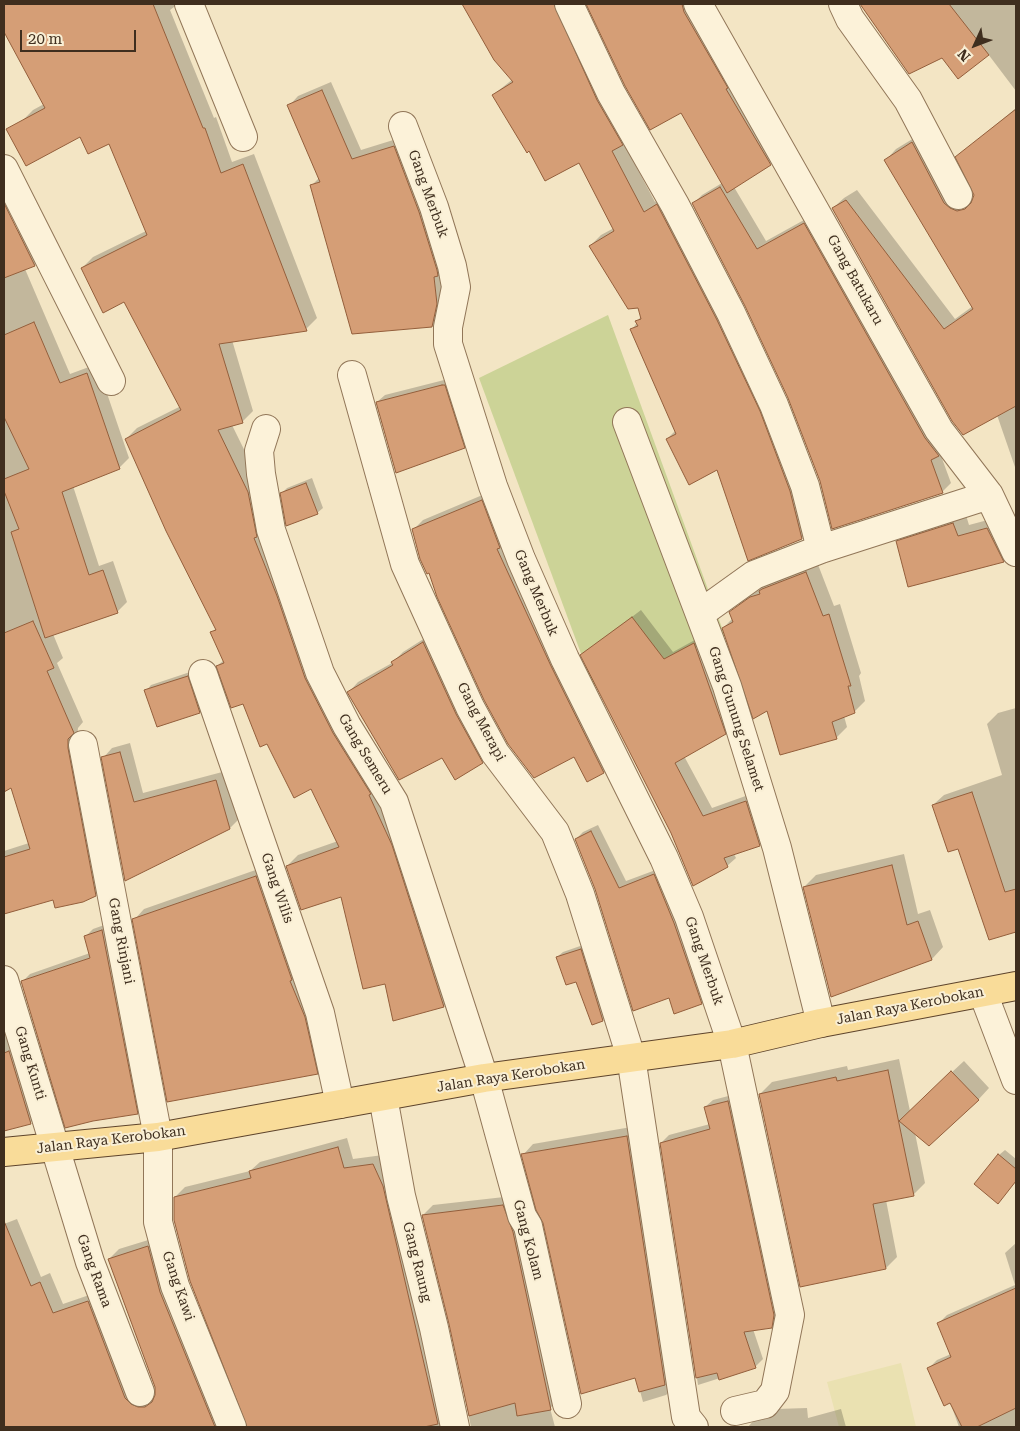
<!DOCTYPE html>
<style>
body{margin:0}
#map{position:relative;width:1020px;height:1431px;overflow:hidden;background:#f3e5c4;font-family:"Roboto Serif",serif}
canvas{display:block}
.frame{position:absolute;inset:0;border:5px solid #3f2e1e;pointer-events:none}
.north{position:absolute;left:950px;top:20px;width:50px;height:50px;-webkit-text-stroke:4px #f9efd5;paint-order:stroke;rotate:227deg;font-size:14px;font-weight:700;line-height:20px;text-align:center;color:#3f2e1e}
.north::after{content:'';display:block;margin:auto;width:18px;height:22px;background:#3f2e1e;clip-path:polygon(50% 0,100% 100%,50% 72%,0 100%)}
.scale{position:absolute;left:20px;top:30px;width:116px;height:22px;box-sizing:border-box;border:2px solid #3f2e1e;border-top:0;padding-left:6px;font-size:15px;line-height:18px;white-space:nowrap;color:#3f2e1e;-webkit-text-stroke:4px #f9efd5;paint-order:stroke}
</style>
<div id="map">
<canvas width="1020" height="1431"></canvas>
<div class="frame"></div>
<div class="north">N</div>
<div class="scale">20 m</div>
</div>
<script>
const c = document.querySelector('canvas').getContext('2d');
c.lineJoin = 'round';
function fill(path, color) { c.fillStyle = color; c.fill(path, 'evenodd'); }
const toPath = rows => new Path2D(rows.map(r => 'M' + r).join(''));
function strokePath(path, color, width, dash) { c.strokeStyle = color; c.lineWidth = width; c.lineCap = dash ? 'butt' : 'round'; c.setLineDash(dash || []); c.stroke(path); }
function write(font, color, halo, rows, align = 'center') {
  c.font = font + ' "Roboto Serif",serif'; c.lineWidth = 4; c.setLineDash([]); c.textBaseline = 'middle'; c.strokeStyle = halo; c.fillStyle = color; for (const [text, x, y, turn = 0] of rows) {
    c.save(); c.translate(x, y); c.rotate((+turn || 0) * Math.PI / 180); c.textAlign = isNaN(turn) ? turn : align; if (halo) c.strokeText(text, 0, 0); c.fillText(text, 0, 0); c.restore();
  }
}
fill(toPath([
 [901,1363,916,1427,839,1427,827,1382]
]), '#eae1b1');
fill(toPath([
 [608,315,725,636,593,686,479,378]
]), '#ccd397');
fill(toPath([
 [4,4,178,4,170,10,214,118,216,117,232,162,254,154,317,318,306,329,232,340,253,411,242,422,232,425,259,480,267,525,381,782,455,995,444,1006,394,1019,386,983,342,895,287,866,298,855,338,841,312,788,268,742,217,666,224,660,212,633,216,628,126,439,137,428,181,406,124,300,82,268,93,257,146,231,110,143,22,121,33,110,44,104,4,29],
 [463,4,567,4,623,142,655,202,668,194,813,527,802,538,717,468,667,439,676,430,632,330,641,316,639,307,590,246,601,235,614,228,579,161,530,149,493,95,513,79,495,60],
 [588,4,697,4,781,153,770,164,734,187,766,241,813,215,940,453,951,483,942,492,821,480,789,398,746,305,693,204,702,195,722,183,681,112,626,85],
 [861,4,1016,4,1016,91,988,54,942,56,865,10],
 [331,82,361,150,403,137,446,260,441,316,432,326,312,185,319,178,289,106,298,96],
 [1016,108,1016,470,997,415,833,208,844,198,857,190,955,319,973,306,886,160,896,149,924,132,968,200,974,199,975,195,957,157],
 [29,225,44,255,35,265,25,269,70,374,97,364,129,458,119,468,73,486,99,566,113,561,127,602,117,612,53,634,63,658,57,663,83,722,78,728,77,738,105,885,95,895,54,898,4,914,4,851,29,843,12,787,4,790,4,235],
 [452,378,472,439,464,447,377,402,385,395],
 [312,478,323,508,317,513,282,493,287,488],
 [492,491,614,762,604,772,587,781,574,756,413,530,423,520],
 [965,512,969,525,999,517,1015,549,1004,561,909,585,898,542,909,530],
 [817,562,834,606,840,604,861,673,859,676,865,701,854,712,844,716,847,727,836,738,768,709,723,628,733,618,731,612,742,601,771,580],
 [641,610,673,652,702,636,733,725,725,733,684,756,712,808,754,793,768,836,759,845,734,854,736,858,727,866,672,832,582,655],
 [433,633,492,753,482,762,443,756,349,692,358,682,392,663,403,652],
 [193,671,205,706,199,712,146,691,151,685],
 [1016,708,1016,930,990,939,959,848,933,805,944,795,1002,775,987,724,998,713],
 [130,743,143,793,226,771,240,818,230,828,126,879,103,758,112,748],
 [598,825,626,881,661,868,708,996,701,1003,670,997,596,889,576,839,583,832],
 [904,854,918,914,930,910,943,947,932,959,831,995,804,887,816,875],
 [267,866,327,1063,317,1073,134,920,144,909],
 [110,923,145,1104,137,1113,22,982,30,974,90,953,85,937,93,929],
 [586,944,608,1014,603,1020,593,1023,577,980,557,957,563,952],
 [4,991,41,1113,31,1122,4,1130],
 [899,1059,910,1111,964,1061,989,1088,978,1100,915,1133,925,1183,914,1194,886,1200,897,1257,886,1268,760,1094,772,1082,847,1066,848,1070],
 [736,1094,779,1319,771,1327,753,1329,763,1359,755,1367,698,1385,661,1143,669,1135,710,1124,705,1107,713,1100],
 [637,1126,677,1384,666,1395,643,1402,636,1376,544,1222,523,1155,533,1144],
 [347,1138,353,1159,383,1155,453,1427,249,1427,175,1197,185,1187,250,1171,260,1162],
 [1005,1150,1016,1159,1016,1181,1004,1196,999,1155],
 [513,1196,560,1399,550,1408,555,1427,471,1427,450,1324,423,1215,433,1205],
 [17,1219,41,1277,50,1273,63,1304,98,1292,148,1398,155,1397,156,1387,109,1259,119,1249,158,1237,230,1427,4,1427,4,1224],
 [1016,1243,1016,1427,959,1427,950,1402,929,1368,937,1360,951,1354,939,1323,947,1315,1015,1285,1005,1253],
 [807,1408,808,1418,841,1409,846,1427,748,1427,760,1413,776,1409]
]), '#0003');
const building = toPath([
 [4,4,153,4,203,128,205,128,221,173,243,164,307,331,219,344,243,423,218,430,248,492,257,537,254,538,277,596,305,678,333,733,371,794,369,795,392,845,444,1007,393,1021,385,984,363,989,341,897,301,910,286,866,339,847,311,789,294,798,267,744,260,747,243,704,231,708,216,666,224,663,210,632,216,630,166,531,125,439,181,410,124,302,103,313,81,268,147,235,109,144,88,154,80,137,26,166,6,129,45,108,4,32,4,4],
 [462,4,554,4,597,100,623,145,612,151,644,212,657,204,661,212,717,320,760,411,790,491,802,539,748,561,717,470,689,485,666,439,676,434,630,329,638,326,635,321,641,319,638,308,628,309,589,246,614,231,579,163,545,181,529,151,527,153,492,95,513,82,494,60,462,4],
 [586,4,682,4,684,12,728,88,726,89,771,165,727,193,681,113,650,130,625,86,586,4],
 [860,4,949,4,989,55,958,79,942,58,909,74,860,4],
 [322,90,352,159,394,146,419,212,437,270,438,276,434,277,437,304,432,327,352,334,310,185,320,182,287,105,322,90],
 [1016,109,1016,406,963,435,952,421,832,208,846,200,944,329,973,309,884,160,912,142,944,203,950,208,957,211,965,209,971,203,974,195,955,157,1016,109],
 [720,187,757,249,804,223,925,438,939,456,931,460,943,493,832,529,820,481,788,398,745,306,692,203,720,187],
 [4,203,35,266,4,278,4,203],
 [34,322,60,383,87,373,120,469,62,492,89,575,103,570,118,613,45,638,11,532,19,529,4,491,4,479,29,469,4,417,4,335,34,322],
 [442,385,445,385,465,448,396,473,376,402,442,385],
 [306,483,318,514,286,526,280,493,306,483],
 [482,500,500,548,497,549,551,666,604,773,587,782,574,757,534,778,508,744,484,700,437,597,429,573,427,574,420,559,412,529,482,500],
 [953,523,958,536,987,528,1004,562,908,587,896,541,953,523],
 [806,572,823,616,829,614,851,686,848,686,855,713,832,722,837,739,780,755,767,711,753,719,722,628,733,622,729,612,750,597,760,594,759,591,762,589,806,572],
 [632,617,664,659,694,643,726,734,675,763,703,816,746,801,760,846,724,858,728,867,693,886,671,833,580,655,632,617],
 [33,621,54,668,47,671,74,733,68,739,68,748,96,896,83,902,55,908,53,900,4,914,4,857,30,849,11,788,4,792,4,633,33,621],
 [423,642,456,714,483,763,455,780,442,758,399,780,347,692,393,665,391,662,423,642],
 [188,676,200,713,157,727,144,690,188,676],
 [120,752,134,802,216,780,230,829,125,881,101,757,120,752],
 [972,792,1005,892,1016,889,1016,932,989,940,958,849,948,852,932,805,972,792],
 [591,831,619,888,654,874,674,923,702,1004,674,1014,669,998,633,1011,595,889,575,839,591,831],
 [892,865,907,925,918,921,932,960,831,997,803,887,892,865],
 [256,876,292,980,290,981,305,1017,318,1074,167,1102,132,919,256,876],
 [102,930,138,1114,93,1121,65,1128,21,981,90,958,84,936,102,930],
 [581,949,603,1021,592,1025,576,982,566,985,556,957,581,949],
 [9,1051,31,1124,4,1131,4,1053,9,1051],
 [888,1070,914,1196,873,1204,886,1269,800,1287,759,1094,836,1077,837,1081,888,1070],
 [951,1071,979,1100,929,1146,899,1121,951,1071],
 [728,1101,774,1315,772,1328,744,1332,756,1368,719,1380,717,1373,696,1378,660,1143,710,1129,704,1107,728,1101],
 [627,1136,665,1385,639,1392,635,1378,581,1394,543,1223,536,1210,521,1154,627,1136],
 [338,1147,344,1168,373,1164,383,1186,438,1424,424,1427,247,1427,190,1281,174,1220,174,1197,251,1178,249,1171,338,1147],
 [998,1154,1016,1169,1016,1181,998,1204,974,1184,998,1154],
 [503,1205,513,1232,551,1410,517,1416,515,1403,469,1416,449,1324,422,1215,503,1205],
 [4,1221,31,1286,40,1282,53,1313,88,1301,125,1398,131,1404,138,1407,145,1407,152,1402,155,1395,155,1387,108,1259,148,1246,160,1292,215,1427,4,1427,4,1221],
 [1016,1288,1016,1408,977,1427,962,1427,950,1403,944,1406,927,1368,951,1357,937,1323,1016,1288]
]);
fill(building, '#d59e76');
strokePath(building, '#935e3b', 1);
const street = toPath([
 [189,4,243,137],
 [569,4,611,93,675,205,731,313,774,405,805,486,821,549],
 [698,4,939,430,989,495,1016,552],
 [843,4,850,19,908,100,958,195],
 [403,126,434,207,452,266,456,287,448,327,448,344,493,486,521,559,565,659,664,858,689,917,732,1044,790,1315,775,1391,765,1404,735,1411],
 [4,169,111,381],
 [352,375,405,564,470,707,495,753,555,832,580,894,631,1057,686,1417,694,1427],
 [627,422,727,686,777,848,821,1023],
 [266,429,259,451,261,474,271,530,320,673,347,726,394,802,484,1078,522,1216,528,1226,567,1404],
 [701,613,754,575,821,549,989,495],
 [203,674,320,1013,340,1104],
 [83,745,158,1137,158,1222,175,1286,232,1427],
 [4,980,90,1262,140,1392],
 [983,993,1016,1080],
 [383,1097,401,1196,434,1328,455,1427]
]);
const primary = toPath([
 [4,1152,158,1137,484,1078,732,1044,821,1023,1016,986]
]);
strokePath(street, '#917658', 30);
strokePath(primary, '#5e442c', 30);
strokePath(street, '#fcf2d9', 28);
strokePath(primary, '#f9dc99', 28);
write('14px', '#3f2e1e', '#f9efd5', [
 ["Gang Merbuk",428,194,70],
 ["Gang Batukaru",855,280,61],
 ["Gang Merbuk",536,593,67],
 ["Gang Gunung Selamet",736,719,72],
 ["Gang Merapi",481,722,62],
 ["Gang Semeru",365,754,59],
 ["Gang Wilis",277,888,71],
 ["Gang Rinjani",121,941,79],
 ["Gang Merbuk",704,961,71],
 ["Jalan Raya Kerobokan",910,1006,-11],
 ["Gang Kunti",30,1063,73],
 ["Jalan Raya Kerobokan",511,1076,-9],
 ["Jalan Raya Kerobokan",111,1140,-7],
 ["Gang Kolam",528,1240,75],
 ["Gang Raung",417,1262,76],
 ["Gang Rama",94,1271,70],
 ["Gang Kawi",178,1286,71]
]);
</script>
